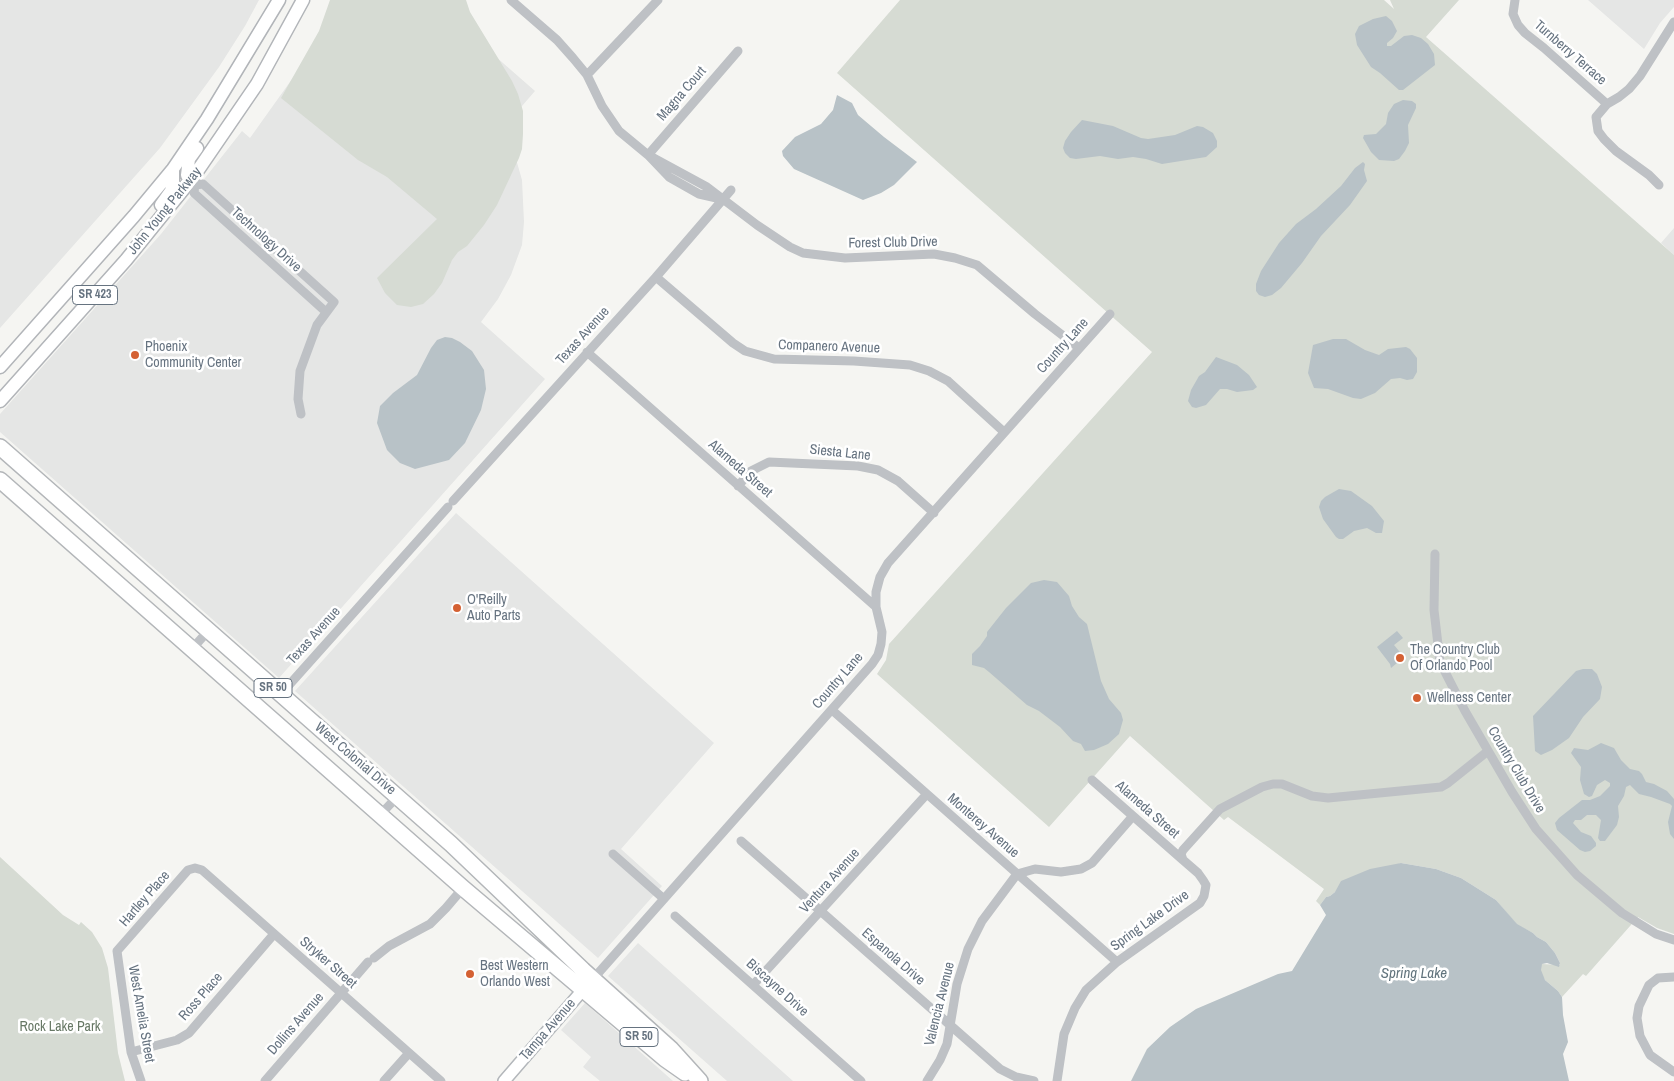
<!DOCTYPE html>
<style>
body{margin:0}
canvas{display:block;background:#f5f5f2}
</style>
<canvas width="1674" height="1081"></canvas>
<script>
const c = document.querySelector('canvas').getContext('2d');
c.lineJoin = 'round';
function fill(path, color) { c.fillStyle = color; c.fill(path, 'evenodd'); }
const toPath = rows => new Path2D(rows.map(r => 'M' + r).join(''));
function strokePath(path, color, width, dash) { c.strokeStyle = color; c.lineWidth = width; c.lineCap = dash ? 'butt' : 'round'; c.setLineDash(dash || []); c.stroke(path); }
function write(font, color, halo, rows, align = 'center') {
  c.font = font + ' "Archivo Narrow",sans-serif'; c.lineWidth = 5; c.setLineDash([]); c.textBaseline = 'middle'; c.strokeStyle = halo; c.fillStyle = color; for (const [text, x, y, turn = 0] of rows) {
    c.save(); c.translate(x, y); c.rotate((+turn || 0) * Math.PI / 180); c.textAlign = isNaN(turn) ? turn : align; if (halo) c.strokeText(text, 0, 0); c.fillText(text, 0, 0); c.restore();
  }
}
fill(toPath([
 [0,0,259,0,245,26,219,67,160,148,0,328],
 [431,0,535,91,503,128,514,152,522,180,524,222,522,245,511,275,498,299,481,322,545,379,279,678,0,432,0,414,161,234,242,131,250,138,297,72],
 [1588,0,1674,0,1674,7,1660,23,1644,49],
 [1674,228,1674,255,1661,243],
 [456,513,714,743,621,849,662,886,598,958,295,691],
 [638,943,793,1081,727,1081,608,976],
 [585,1003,673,1081,600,1081,583,1067,591,1057,561,1030]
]), '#e5e6e5');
fill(toPath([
 [330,0,466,0,470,12,512,81,518,94,523,111,523,134,522,149,519,158,497,205,484,225,467,246,458,252,452,260,442,283,434,294,423,304,411,307,397,305,385,293,377,278,437,219,387,177,358,160,281,98,319,31],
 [900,0,1384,0,1394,9,1390,0,1459,0,1426,37,1674,255,1674,934,1657,928,1638,917,1586,976,1583,974,1562,997,1558,991,1545,980,1541,974,1540,967,1542,964,1560,965,1560,963,1555,953,1546,942,1537,937,1533,933,1517,925,1496,900,1461,878,1436,869,1401,863,1335,892,1330,896,1326,897,1320,905,1316,901,1324,889,1228,817,1224,820,1130,736,1049,827,877,674,886,660,889,644,1152,352,837,73],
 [0,857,63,915,79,925,81,922,92,932,102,948,108,968,118,1053,125,1081,0,1081]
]), '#d6dbd3');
fill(toPath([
 [1386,16,1392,21,1397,31,1393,38,1387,43,1387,46,1391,46,1404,36,1412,35,1421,38,1428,44,1434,54,1435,65,1403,90,1399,90,1380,73,1371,67,1357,45,1355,34,1359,26,1373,19],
 [837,95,852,103,858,115,884,137,917,162,894,185,881,193,863,200,794,169,783,156,782,151,795,137,821,124,833,110],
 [1403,100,1412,101,1416,104,1416,108,1408,125,1409,143,1405,151,1399,159,1394,161,1379,160,1371,152,1363,138,1364,135,1376,134,1386,124,1388,113,1394,104],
 [1082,120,1113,126,1141,138,1148,139,1175,135,1197,126,1203,127,1213,133,1217,141,1217,147,1206,157,1162,164,1146,159,1133,157,1118,159,1100,156,1076,159,1070,158,1065,153,1063,148,1065,141,1071,132],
 [1363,162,1365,164,1364,170,1367,181,1350,205,1321,236,1302,263,1281,288,1272,295,1265,297,1259,295,1256,291,1256,284,1261,271,1279,243,1296,224,1316,209,1341,186,1355,168],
 [445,337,452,338,460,342,472,351,484,370,486,389,481,410,465,443,449,460,415,469,400,463,387,450,377,423,380,406,393,393,417,375,431,348,437,340],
 [1333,339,1346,339,1365,350,1379,355,1388,349,1406,347,1410,349,1417,358,1417,372,1413,379,1407,380,1400,378,1391,379,1375,393,1361,399,1353,398,1328,389,1314,388,1308,373,1313,345],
 [1216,357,1237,365,1249,375,1257,387,1253,390,1237,392,1227,389,1220,389,1206,405,1196,408,1192,407,1188,401,1191,390,1199,376,1205,372],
 [1339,489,1351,491,1372,506,1384,521,1382,533,1376,533,1367,528,1354,531,1343,539,1339,539,1336,537,1323,519,1319,507,1321,501,1325,497],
 [1044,580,1057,582,1069,596,1072,606,1079,617,1087,624,1101,681,1109,699,1121,713,1123,720,1119,734,1108,744,1094,750,1085,751,1081,744,1073,741,1060,727,1039,711,1027,705,989,672,984,668,972,665,972,654,980,646,987,636,987,632,1006,608,1031,583],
 [1397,631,1403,638,1394,645,1404,657,1391,668,1390,664,1377,647],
 [1583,669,1592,669,1597,674,1602,687,1600,699,1583,717,1569,738,1552,750,1541,755,1535,751,1533,716,1576,671],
 [1601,743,1614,748,1621,760,1630,769,1639,771,1642,774,1646,782,1654,784,1667,791,1674,799,1674,839,1670,834,1668,822,1672,806,1670,804,1651,797,1639,794,1630,785,1626,787,1624,796,1618,806,1619,817,1617,825,1605,841,1600,841,1598,838,1601,820,1596,815,1587,815,1581,820,1575,820,1573,823,1581,832,1591,836,1596,843,1596,846,1590,851,1585,852,1580,850,1557,830,1555,823,1559,818,1582,800,1590,800,1600,796,1610,786,1610,783,1605,780,1597,785,1592,796,1589,797,1584,794,1580,780,1581,767,1571,753,1574,748,1588,750],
 [1401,863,1436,869,1461,878,1496,900,1517,924,1533,933,1537,937,1546,942,1555,953,1560,963,1559,967,1547,963,1542,964,1541,970,1545,980,1558,991,1562,997,1563,1015,1568,1042,1563,1054,1569,1081,1131,1081,1147,1049,1170,1027,1196,1009,1278,974,1292,971,1326,915,1320,905,1326,897,1330,896,1335,892,1341,881,1370,869]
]), '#b8c2c7');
const secondary = toPath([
 [504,1081,588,984]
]);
const primary = toPath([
 [190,181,187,175,189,159,197,148],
 [161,205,171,191,173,183,173,169],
 [0,367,134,216,173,169,207,119,279,0],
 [0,401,126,260,194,176,257,84,303,0]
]);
const highway = toPath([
 [0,447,451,844,583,970,671,1049,700,1081],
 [0,480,463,888,665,1059,685,1073]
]);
strokePath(secondary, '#b3b7bb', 14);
strokePath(primary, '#b2b5b9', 15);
strokePath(highway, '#b3b6b9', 18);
strokePath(toPath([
 [511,0,557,40,573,58,587,75,602,106,619,131,648,155,669,177,699,194,721,199],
 [1515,0,1513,14,1518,25,1525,33,1544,48,1607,104],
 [587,75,658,0],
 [648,155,707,187,757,225,790,247,803,253,845,258,934,254,955,258,977,265,1035,314,1079,348],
 [648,155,738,51],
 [195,185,203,184,334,302,317,325,300,371,298,399,301,414],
 [195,185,194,193,326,312],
 [1659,185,1649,175,1616,151,1604,139,1598,131,1596,117,1607,104,1619,97,1629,89,1640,76,1674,22],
 [656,277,733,343,745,351,774,359,854,361,910,365,929,371,948,381,1004,432],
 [587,352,876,607],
 [738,486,751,471,769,462,858,466,878,470,898,481,934,513],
 [453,501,656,277,731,190],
 [1435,554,1434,610,1440,662,1465,711,1512,792,1536,829,1577,875,1622,913,1656,934,1674,940],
 [192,649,208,631],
 [281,694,448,507],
 [832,710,1117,962],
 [1092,780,1183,860],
 [380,815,397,797],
 [741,841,1000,1069,1016,1077,1034,1081],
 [613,854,664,899],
 [675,916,861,1081],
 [374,958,389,946,430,924,446,908,463,888],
 [1674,977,1658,978,1649,985,1639,1006,1637,1018,1640,1036,1650,1055,1674,1072],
 [593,979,872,664,878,655,881,644,882,632,876,607,876,592,880,577,888,563,1110,314],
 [753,985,926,795],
 [131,1052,177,1040,189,1033,274,934],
 [141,1081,131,1052,117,951,188,870,195,868,202,870,441,1081],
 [265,1081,368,962],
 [384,1081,409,1053],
 [927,1081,940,1060,947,1044,957,984,968,949,982,921,1017,874,1035,869,1061,872,1081,869,1092,863,1133,816],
 [1057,1081,1064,1034,1075,1008,1086,990,1117,962,1200,903,1204,896,1206,885,1203,880,1198,873,1183,860,1181,854,1183,850,1220,809,1262,787,1273,784,1282,784,1312,796,1328,798,1441,787,1448,783,1488,751]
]), '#bec1c5', 9);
strokePath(secondary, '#fff', 11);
strokePath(primary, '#fff', 12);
strokePath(highway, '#fff', 15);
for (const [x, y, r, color] of [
 [135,355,5,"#d46133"],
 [457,608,5,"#d46133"],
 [1400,658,5,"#d46133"],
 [1417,698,5,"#d46133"],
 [470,974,5,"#d46133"]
]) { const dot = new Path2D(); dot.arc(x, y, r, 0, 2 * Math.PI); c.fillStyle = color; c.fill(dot); strokePath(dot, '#fff', 2); }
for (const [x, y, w] of [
 [95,295,45],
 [273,688,38],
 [639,1037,38]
]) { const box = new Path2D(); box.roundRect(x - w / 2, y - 9.5, w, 19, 4); c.fillStyle = '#fff'; c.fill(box); strokePath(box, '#667380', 1); }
write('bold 12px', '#667380', null, [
 ["SR 423",95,295],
 ["SR 50",273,688],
 ["SR 50",639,1037]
]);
write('14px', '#667380', '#fff', [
 ["Turnberry Terrace",1570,53,41],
 ["Magna Court",682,94,-49],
 ["John Young Parkway",165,211,-51],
 ["Technology Drive",266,240,42],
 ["Forest Club Drive",893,243,-1],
 ["Texas Avenue",583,336,-48],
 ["Country Lane",1063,346,-48],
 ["Companero Avenue",829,347,2],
 ["Siesta Lane",840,453,6],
 ["Alameda Street",740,469,41],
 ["Texas Avenue",314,636,-48],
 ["Country Lane",838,681,-49],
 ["West Colonial Drive",355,759,41],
 ["Country Club Drive",1516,770,59],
 ["Alameda Street",1147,810,41],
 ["Monterey Avenue",983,826,41],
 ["Ventura Avenue",830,881,-48],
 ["Hartley Place",145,899,-49],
 ["Spring Lake Drive",1150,921,-36],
 ["Espanola Drive",893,957,41],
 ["Stryker Street",328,963,41],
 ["Biscayne Drive",777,988,42],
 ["Ross Place",201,997,-49],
 ["Valencia Avenue",940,1004,-76],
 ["West Amelia Street",141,1014,80],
 ["Dollins Avenue",296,1024,-49],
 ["Tampa Avenue",548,1030,-49]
]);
write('14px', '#667380', '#fff', [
 ["Phoenix",145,347],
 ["Community Center",145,363],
 ["O'Reilly",467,600],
 ["Auto Parts",467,616],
 ["The Country Club",1410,650],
 ["Of Orlando Pool",1410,666],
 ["Wellness Center",1427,698],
 ["Best Western",480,966],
 ["Orlando West",480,982]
], 'left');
write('14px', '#677865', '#fff', [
 ["Rock Lake Park",60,1027]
]);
write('italic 15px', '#62747d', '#fff', [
 ["Spring Lake",1414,974]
]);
</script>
